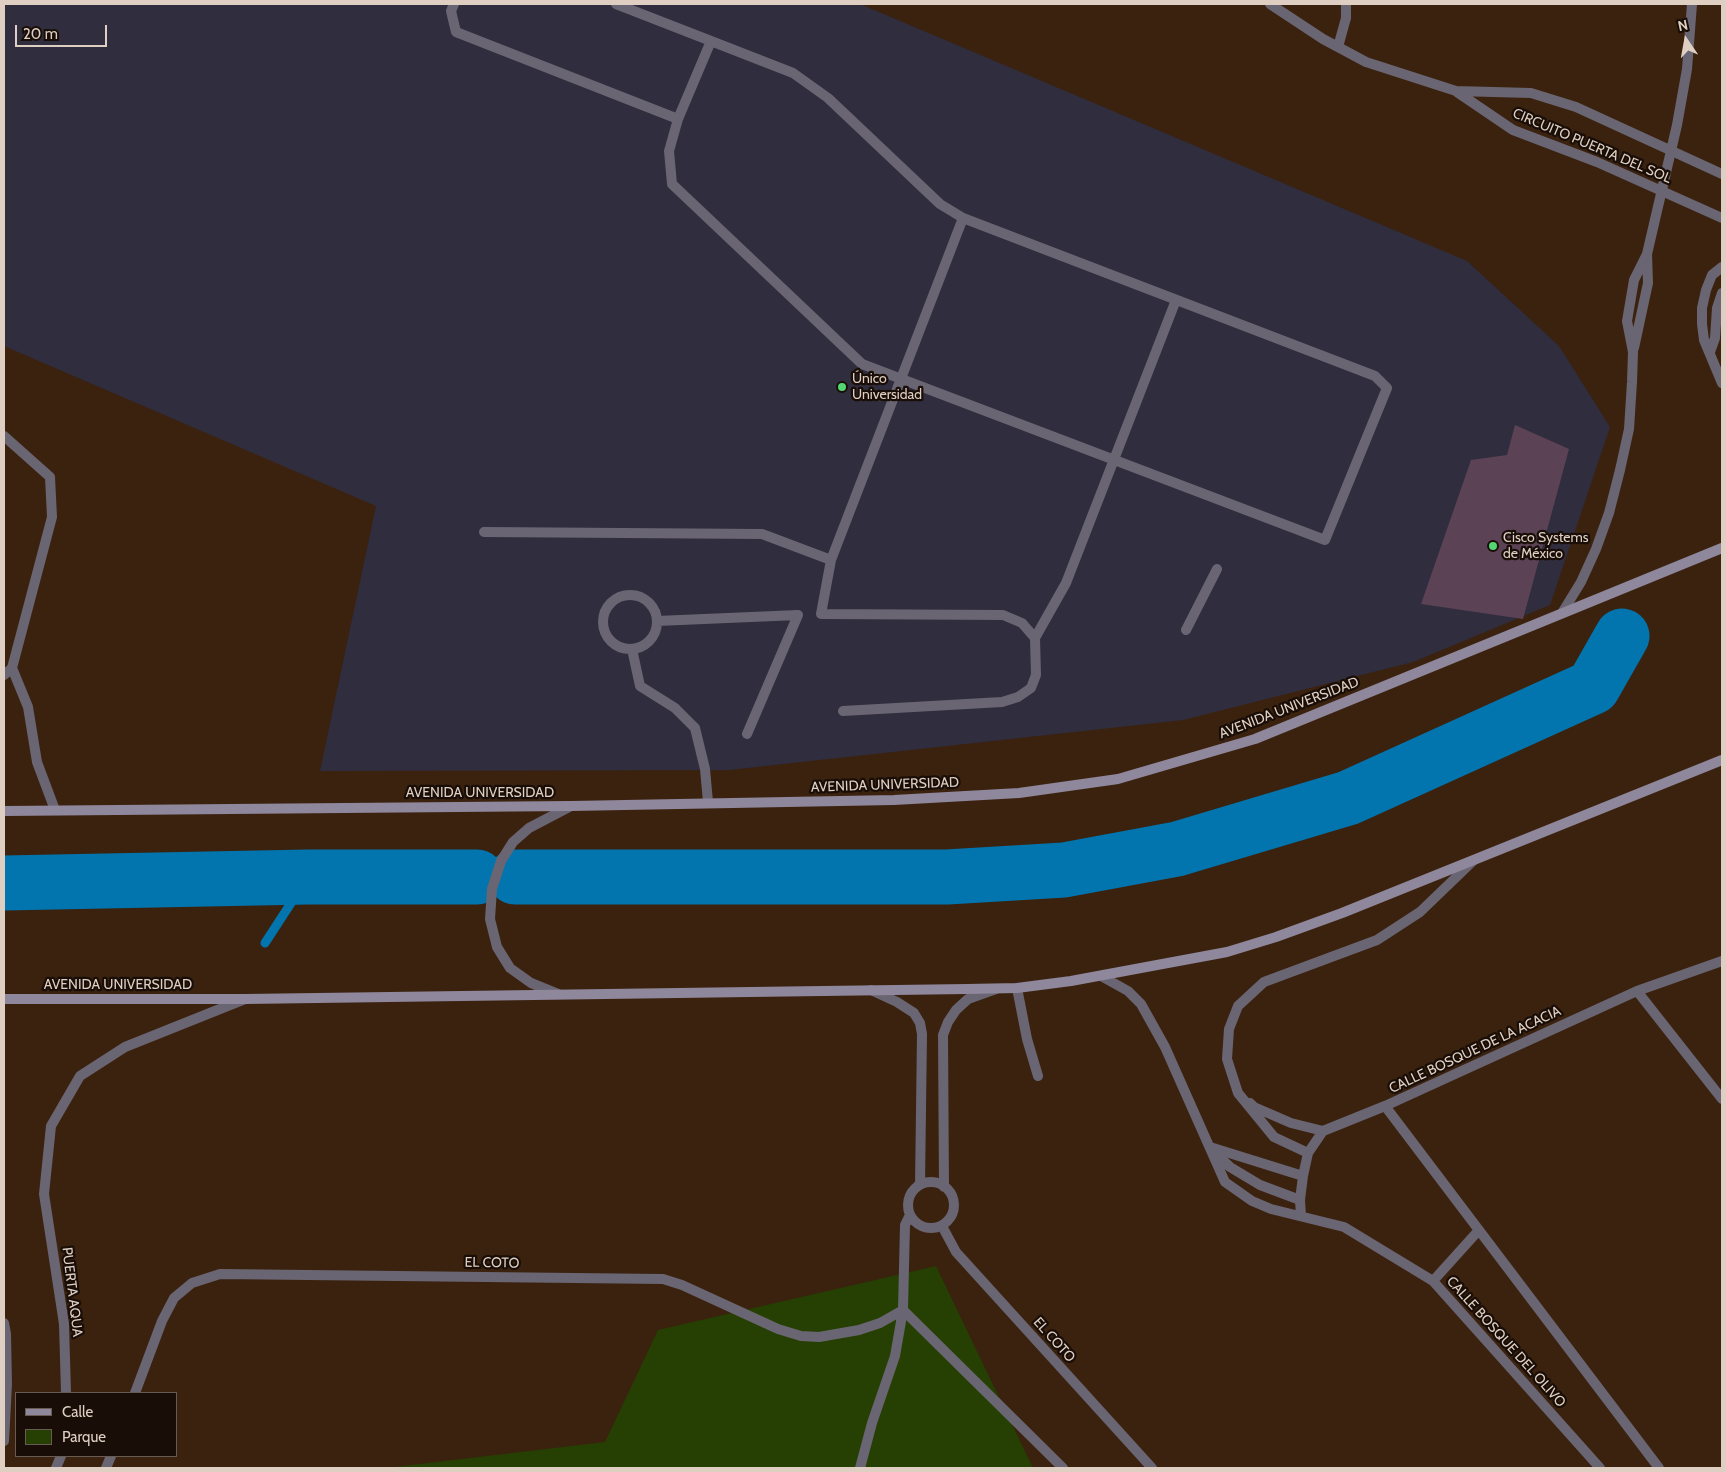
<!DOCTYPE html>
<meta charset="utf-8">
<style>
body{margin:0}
#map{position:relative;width:1726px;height:1472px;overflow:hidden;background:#3a220f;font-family:Cabin,sans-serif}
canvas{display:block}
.frame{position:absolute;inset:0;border:5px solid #dfcfc3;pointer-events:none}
.legend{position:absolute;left:15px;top:1392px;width:162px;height:65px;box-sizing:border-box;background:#190e07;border:1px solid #685b52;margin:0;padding:6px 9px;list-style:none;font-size:15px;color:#dfcfc3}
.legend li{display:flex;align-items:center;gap:10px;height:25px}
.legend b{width:25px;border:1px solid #685b52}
.north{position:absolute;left:1661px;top:15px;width:50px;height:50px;-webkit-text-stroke:4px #190e07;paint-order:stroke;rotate:348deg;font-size:14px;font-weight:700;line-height:20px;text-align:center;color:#dfcfc3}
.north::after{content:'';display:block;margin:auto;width:18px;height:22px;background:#dfcfc3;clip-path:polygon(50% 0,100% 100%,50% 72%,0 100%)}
.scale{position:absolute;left:15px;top:25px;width:92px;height:22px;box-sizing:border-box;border:2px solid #dfcfc3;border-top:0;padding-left:6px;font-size:15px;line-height:18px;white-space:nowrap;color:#dfcfc3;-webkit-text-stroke:4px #190e07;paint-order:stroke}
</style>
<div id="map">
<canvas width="1726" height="1472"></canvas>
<div class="frame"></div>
<ul class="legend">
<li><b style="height:6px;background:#8f879c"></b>Calle</li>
<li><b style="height:14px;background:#263f02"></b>Parque</li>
</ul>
<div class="north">N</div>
<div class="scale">20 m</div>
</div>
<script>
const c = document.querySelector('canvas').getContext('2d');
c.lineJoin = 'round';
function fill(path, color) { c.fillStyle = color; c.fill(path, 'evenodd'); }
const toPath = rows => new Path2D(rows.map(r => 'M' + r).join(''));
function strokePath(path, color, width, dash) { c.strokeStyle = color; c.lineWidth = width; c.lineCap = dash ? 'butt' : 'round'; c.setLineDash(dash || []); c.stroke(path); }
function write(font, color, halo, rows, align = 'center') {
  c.font = font + ' Cabin,sans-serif'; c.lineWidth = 4.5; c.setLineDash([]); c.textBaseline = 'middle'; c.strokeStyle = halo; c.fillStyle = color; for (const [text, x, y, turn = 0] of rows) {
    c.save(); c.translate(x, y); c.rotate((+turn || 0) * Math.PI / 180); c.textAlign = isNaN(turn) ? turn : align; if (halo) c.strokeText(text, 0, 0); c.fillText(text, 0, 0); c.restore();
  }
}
fill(toPath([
 [4,4,860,4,1467,261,1559,346,1610,427,1550,605,1413,662,1183,720,729,770,320,771,376,506,4,346]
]), '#302d3e');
fill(toPath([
 [936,1266,1033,1468,386,1468,605,1442,658,1330]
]), '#263f02');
strokePath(toPath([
 [265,943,308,877]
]), '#0375ae', 9);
strokePath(toPath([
 [515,877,947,877,1064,870,1177,849,1348,798,1593,687,1622,636],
 [4,883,308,877,477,877]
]), '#0375ae', 55);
fill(toPath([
 [1515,425,1569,449,1523,619,1421,604,1471,460,1507,455]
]), '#5c4255');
strokePath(toPath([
 [454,4,451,11,456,32,678,119],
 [616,4,711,41],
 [711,41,793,73,828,98,940,204,963,218,1375,376,1387,388,1325,540,862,364,672,184,669,151,678,119,711,41],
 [4,436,50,477,52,517,12,668],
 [484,532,762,534,831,560],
 '603 622a27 27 0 1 1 54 0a27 27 0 1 1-54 0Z',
 [657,621,798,615,747,734],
 [1186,630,1217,569],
 [1035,638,1066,583,1176,300],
 [632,649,640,686,675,708,695,728,705,769,708,802],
 [4,675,12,668,28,707,37,762,55,810],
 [843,711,1002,702,1018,697,1031,688,1036,675,1035,638,1022,623,1003,615,821,614,831,560,963,218],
 [1017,988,1027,1039,1038,1076]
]), '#6a6572', 10);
strokePath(toPath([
 [1270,4,1323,39,1366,62,1456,91,1531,93,1576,107,1722,174],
 [1338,47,1346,18,1346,4],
 [1457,92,1513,130,1597,162,1722,218],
 [1722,267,1712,275,1706,290,1702,308,1702,324,1704,340,1722,383],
 [1634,348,1648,283,1647,254],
 [1710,352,1715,338,1717,308,1722,293],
 [1562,613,1581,582,1596,549,1609,513,1620,470,1629,429,1632,382,1633,352,1627,321,1634,280,1647,254,1677,125,1687,69,1692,4],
 [1101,976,1128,991,1141,1004,1165,1047,1225,1182,1252,1201,1271,1209,1344,1227,1433,1281,1600,1468],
 [871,990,897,1002,914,1013,920,1023,922,1034,920,1185],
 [1637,991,1722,1099],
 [1250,1103,1254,1107,1291,1123,1323,1131],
 [1385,1106,1659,1468],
 [1210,1147,1303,1176],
 [1213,1151,1230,1167,1260,1185,1300,1200],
 [1308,1153,1274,1137,1238,1093,1227,1059,1229,1029,1238,1006,1264,982,1377,940,1420,912,1473,861],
 '908 1205a23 23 0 1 1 46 0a23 23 0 1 1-46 0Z',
 [944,1187,943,1035,948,1022,956,1010,968,999,996,989],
 [1301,1216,1300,1200,1303,1176,1308,1153,1323,1131,1385,1106,1637,991,1722,961],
 [942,1226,956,1252,1152,1468],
 [1433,1281,1479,1230],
 [4,1323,6,1334,7,1384,4,1441],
 [66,1393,64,1324,44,1194,51,1126,80,1076,125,1047,245,999],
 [135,1393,162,1321,174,1298,192,1283,220,1274,663,1279,682,1285,778,1329,801,1336,819,1337,859,1330,880,1323,903,1310,1063,1468],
 [56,1468,61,1456],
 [106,1468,111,1456],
 [860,1468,872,1423,895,1356,903,1310,905,1225,910,1215]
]), '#6a6572', 10);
strokePath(toPath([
 [558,994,531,983,510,968,497,947,490,919,492,889,501,861,513,842,529,828,571,806]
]), '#6a6572', 10);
strokePath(toPath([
 [4,811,571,806,894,800,1019,793,1118,779,1255,739,1722,548],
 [4,999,245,999,967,989,1017,988,1071,981,1227,952,1276,937,1342,913,1722,760]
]), '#8f879c', 10);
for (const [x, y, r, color] of [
 [842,387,5,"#54d672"],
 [1493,546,5,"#54d672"]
]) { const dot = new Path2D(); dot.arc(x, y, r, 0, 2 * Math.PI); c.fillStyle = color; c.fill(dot); strokePath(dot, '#190e07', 2); }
write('14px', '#dfcfc3', '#190e07', [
 ["CIRCUITO PUERTA DEL SOL",1592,146,23],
 ["AVENIDA UNIVERSIDAD",1289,708,-21],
 ["AVENIDA UNIVERSIDAD",885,785,-2],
 ["AVENIDA UNIVERSIDAD",480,793],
 ["AVENIDA UNIVERSIDAD",118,985],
 ["CALLE BOSQUE DE LA ACACIA",1475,1050,-25],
 ["EL COTO",492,1263,1],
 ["PUERTA AQUA",72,1292,83],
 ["EL COTO",1054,1340,48],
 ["CALLE BOSQUE DEL OLIVO",1506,1342,48]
]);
write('14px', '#dfcfc3', '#190e07', [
 ["Único",852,379],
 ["Universidad",852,395],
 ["Cisco Systems",1503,538],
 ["de México",1503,554]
], 'left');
</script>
